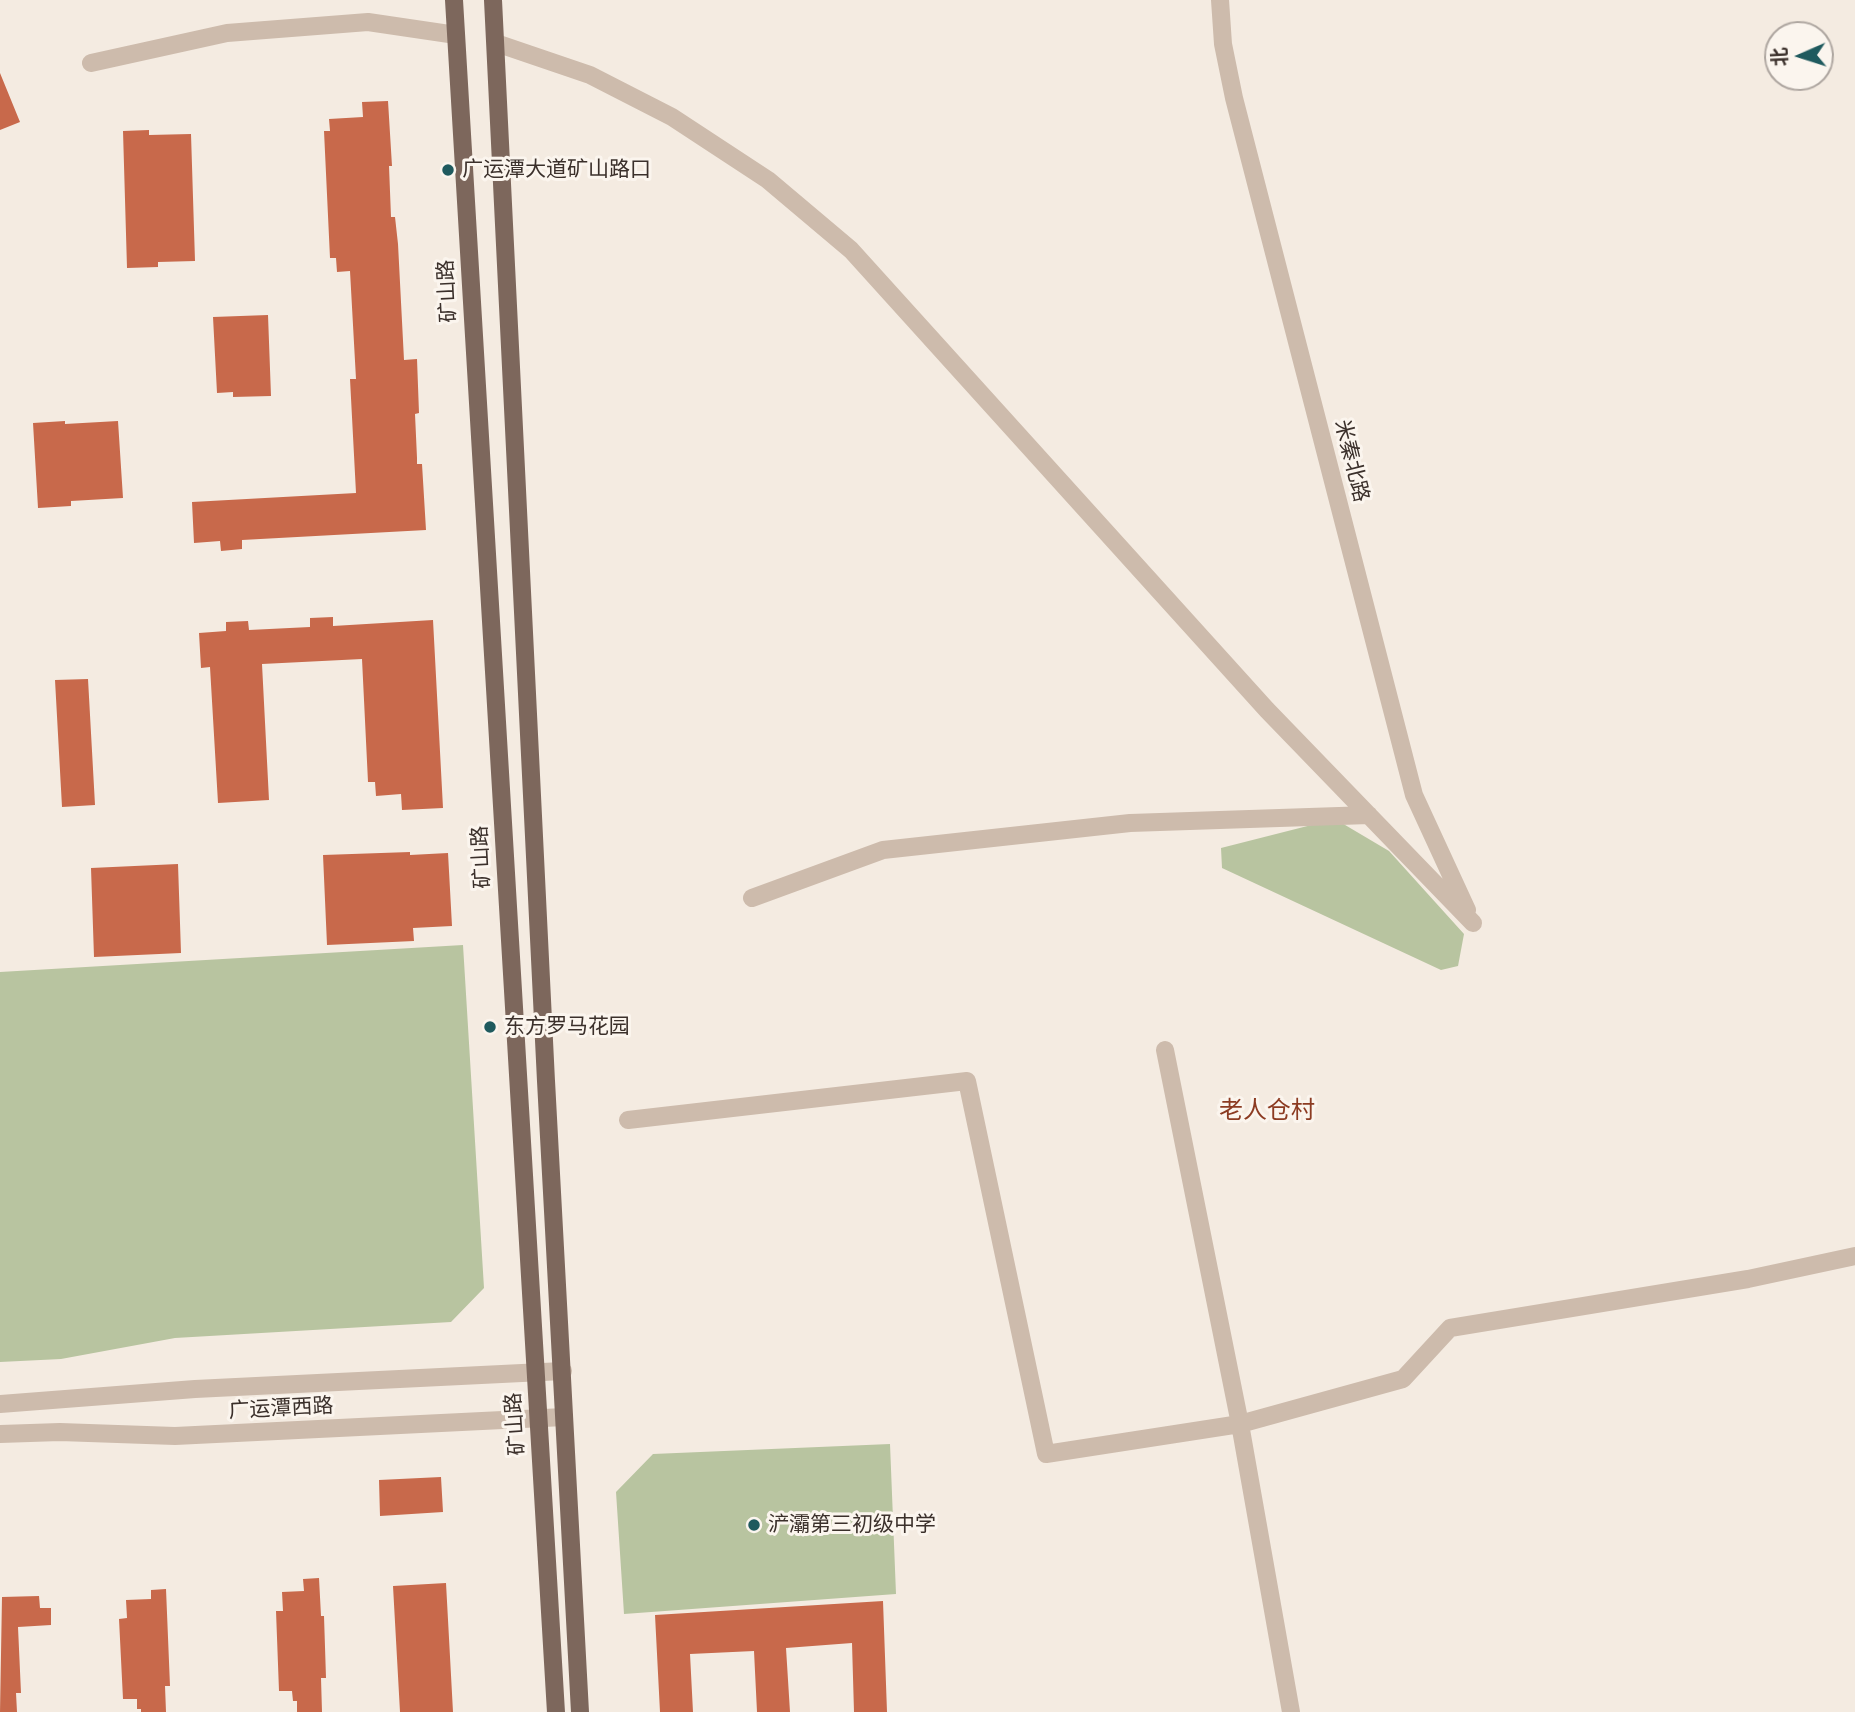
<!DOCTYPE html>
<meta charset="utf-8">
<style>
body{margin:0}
#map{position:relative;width:1855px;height:1712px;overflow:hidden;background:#f4ebe1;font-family:Helvetica,"Noto Sans SC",sans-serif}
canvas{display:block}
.north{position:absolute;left:1764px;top:21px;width:70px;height:70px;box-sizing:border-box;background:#fbf5ee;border:2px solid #aea6a0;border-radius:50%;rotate:267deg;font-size:19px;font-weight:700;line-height:28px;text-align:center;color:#3b302b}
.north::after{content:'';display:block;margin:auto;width:24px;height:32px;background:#1f5a5e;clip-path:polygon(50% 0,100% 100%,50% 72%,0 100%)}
</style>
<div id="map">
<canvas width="1855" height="1712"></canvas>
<div class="north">北</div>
</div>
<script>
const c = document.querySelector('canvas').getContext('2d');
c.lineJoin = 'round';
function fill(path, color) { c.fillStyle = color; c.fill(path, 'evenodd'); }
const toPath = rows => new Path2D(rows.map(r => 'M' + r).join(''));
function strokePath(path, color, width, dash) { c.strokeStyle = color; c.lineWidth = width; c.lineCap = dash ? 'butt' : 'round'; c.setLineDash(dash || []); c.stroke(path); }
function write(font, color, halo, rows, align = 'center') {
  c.font = font + ' Helvetica,"Noto Sans SC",sans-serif'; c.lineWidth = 6; c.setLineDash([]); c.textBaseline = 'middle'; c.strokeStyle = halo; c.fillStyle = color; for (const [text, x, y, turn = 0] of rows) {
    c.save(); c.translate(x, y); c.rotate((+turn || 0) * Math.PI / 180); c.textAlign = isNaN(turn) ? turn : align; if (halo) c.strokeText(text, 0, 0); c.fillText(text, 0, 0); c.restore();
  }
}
fill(toPath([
 [1335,819,1389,851,1464,934,1458,966,1441,970,1222,868,1221,848],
 [463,945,484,1288,451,1322,175,1338,61,1359,0,1362,0,972],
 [890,1444,896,1594,624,1614,616,1492,653,1454]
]), '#b8c4a0');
fill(toPath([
 [0,73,20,122,0,130],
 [388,101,392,166,389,166,391,217,395,217,398,244,404,360,417,359,419,413,415,414,417,458,417,464,422,464,426,530,242,540,242,549,221,551,220,541,194,543,192,502,356,493,350,379,356,379,350,271,337,272,336,258,330,258,324,131,330,131,329,119,363,117,362,102],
 [149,130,149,135,191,134,195,261,158,262,158,267,127,268,123,131],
 [268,315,271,396,233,397,233,392,217,393,213,317],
 [65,421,65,424,118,421,123,498,71,501,71,506,38,508,33,423],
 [333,617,333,626,433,620,443,808,402,810,401,794,376,796,375,782,368,782,362,659,262,664,269,800,218,803,210,667,201,668,199,633,226,631,226,622,248,621,249,630,310,627,310,618],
 [88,679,95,805,62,807,55,680],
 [410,852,410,855,448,853,452,926,413,928,414,941,327,945,323,855],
 [178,864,181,953,94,957,91,868],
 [441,1477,443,1512,380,1516,379,1480],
 [319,1578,321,1616,324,1616,326,1678,321,1678,322,1712,297,1712,297,1701,293,1701,292,1691,279,1691,276,1611,283,1611,282,1592,304,1591,303,1579],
 [446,1583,453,1712,400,1712,393,1586],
 [166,1589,170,1686,165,1686,166,1712,141,1712,141,1709,137,1709,137,1699,123,1699,119,1619,127,1618,126,1600,151,1599,151,1590],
 [39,1596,40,1608,51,1608,51,1625,18,1627,21,1693,16,1693,17,1712,0,1712,2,1597],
 [883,1601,887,1712,854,1712,852,1643,786,1648,790,1712,757,1712,754,1651,690,1654,693,1712,660,1712,655,1615]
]), '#c8694b');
strokePath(toPath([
 [1220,0,1223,44,1234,98,1414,795,1467,910],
 [496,43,590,75,672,117,768,180,851,250,1267,710,1473,923],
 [91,63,227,33,368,22,456,35],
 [752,898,883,850,1130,823,1369,815],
 [1165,1050,1240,1424,1291,1712],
 [628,1120,967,1081,1046,1454,1240,1424,1403,1379,1450,1328,1748,1279,1855,1256],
 [0,1404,195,1389,563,1371],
 [0,1434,60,1432,175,1436,564,1417]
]), '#cdbbac', 18);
strokePath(toPath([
 [454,0,556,1712],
 [493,0,546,1081,580,1712]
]), '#7d675c', 18);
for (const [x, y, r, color] of [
 [448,170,7,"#1f5a5e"],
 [490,1027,7,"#1f5a5e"],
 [754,1525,7,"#1f5a5e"]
]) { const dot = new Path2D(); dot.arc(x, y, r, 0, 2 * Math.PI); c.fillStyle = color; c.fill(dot); strokePath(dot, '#fbf5ee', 2.5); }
write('21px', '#3b302b', '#fbf5ee', [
 ["广运潭大道矿山路口",462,170],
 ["东方罗马花园",504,1027],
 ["浐灞第三初级中学",768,1525]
], 'left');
write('21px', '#3b302b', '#fbf5ee', [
 ["矿山路",448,291,-93],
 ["米秦北路",1351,461,76],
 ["矿山路",482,857,-93],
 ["广运潭西路",281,1409,-3],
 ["矿山路",516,1424,-94]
]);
write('24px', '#8c3b22', '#fbf5ee', [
 ["老人仓村",1267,1111]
]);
</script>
